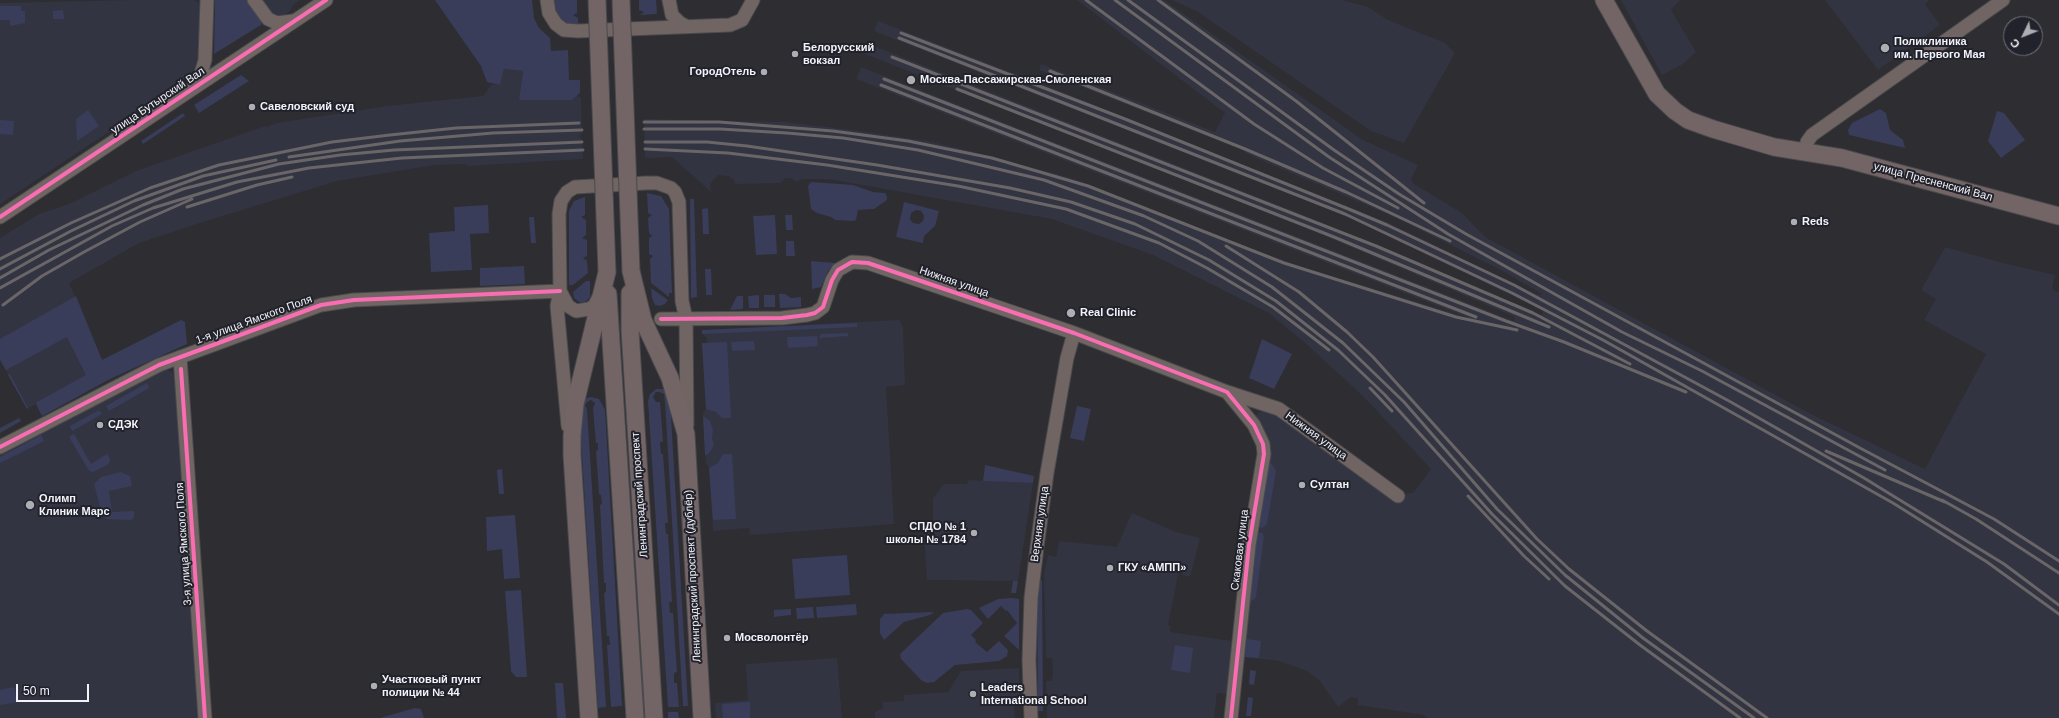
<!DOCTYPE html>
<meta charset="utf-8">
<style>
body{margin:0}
#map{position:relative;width:2059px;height:718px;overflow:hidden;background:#2d2d32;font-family:Arial,sans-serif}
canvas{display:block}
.north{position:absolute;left:2003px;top:16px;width:40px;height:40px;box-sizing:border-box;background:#21222b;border:1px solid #75767d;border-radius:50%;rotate:227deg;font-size:11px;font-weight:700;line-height:16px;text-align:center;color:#f2f3f9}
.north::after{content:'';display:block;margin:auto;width:14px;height:18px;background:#adaeb3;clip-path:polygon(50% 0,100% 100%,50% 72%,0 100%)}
.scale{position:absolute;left:16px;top:684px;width:73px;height:18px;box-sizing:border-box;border:2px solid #f2f3f9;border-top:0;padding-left:5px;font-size:12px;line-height:14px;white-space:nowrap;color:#f2f3f9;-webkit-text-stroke:3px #21222b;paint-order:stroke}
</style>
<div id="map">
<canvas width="2059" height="718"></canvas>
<div class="north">С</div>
<div class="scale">50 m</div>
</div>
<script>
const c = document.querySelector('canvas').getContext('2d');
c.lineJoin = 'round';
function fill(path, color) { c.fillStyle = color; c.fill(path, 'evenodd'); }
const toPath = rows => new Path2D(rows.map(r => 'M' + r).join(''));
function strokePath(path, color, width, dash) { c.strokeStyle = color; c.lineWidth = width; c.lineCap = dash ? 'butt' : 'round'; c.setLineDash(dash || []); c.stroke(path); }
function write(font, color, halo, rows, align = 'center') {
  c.font = font + ' Arial,sans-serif'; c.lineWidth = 4; c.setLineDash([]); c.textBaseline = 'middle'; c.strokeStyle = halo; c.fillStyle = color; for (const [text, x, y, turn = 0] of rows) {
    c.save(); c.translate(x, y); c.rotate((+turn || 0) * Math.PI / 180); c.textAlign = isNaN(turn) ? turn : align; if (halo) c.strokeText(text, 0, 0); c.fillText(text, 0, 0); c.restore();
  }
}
fill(toPath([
 [131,0,194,0,198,2,200,6,202,47,197,72,187,79,183,79,121,120,119,125,0,204,0,3],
 [261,0,300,0,293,5,290,11,279,18,274,17],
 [1077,0,1164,0,1363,140,1418,165,1411,179,1414,184,1462,213,1485,237,1809,413,1925,469,1986,354,1924,320,1936,299,1921,290,1945,247,1999,262,2055,275,2052,289,2059,293,2059,718,1427,718,1424,715,1358,705,1358,698,1351,697,1338,707,1320,681,1307,671,1279,661,1245,657,1248,595,1268,442,1265,432,1255,416,1275,401,1400,494,1413,493,1431,469,1364,397,1303,341,1269,313,1153,255,1052,219,829,179,803,179,796,182,791,178,785,178,781,183,735,184,734,180,728,176,718,175,710,184,711,192,672,157,645,158,644,119,784,122,844,129,928,141,966,150,1071,178,1257,251,1306,268,1469,318,856,79,861,67,1514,321,1515,317,1323,235,865,54,869,44,1303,215,1542,315,1543,311,1513,296,1345,216,874,31,878,21,1057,90,1389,223,1536,294,1540,295,1542,294,1501,270,1392,216,1247,154,1242,150,1039,70,1041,64,1215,132,1225,113],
 [1172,0,1342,0,1368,7,1388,20,1445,43,1455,53,1404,143,1371,131,1198,12],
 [1621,0,1680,0,1671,10,1696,52,1683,64,1662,75],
 [1825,0,1930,0,1925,4,1940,25,1878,70],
 [504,69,523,71,519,99,572,100,577,96,581,98,582,134,579,136,582,139,583,159,467,166,467,164,435,165,337,181,203,222,139,243,69,283,110,379,42,416,36,404,27,409,0,360,0,238,39,214,69,204,136,171,265,126,266,127,277,123,387,106,483,96,492,84,500,85],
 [899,320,903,326,905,385,886,387,894,524,750,535,749,528,713,531,709,468,706,463,703,413,706,409,702,343,707,343,707,338,702,334,702,330],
 [165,369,172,372,177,381,200,718,0,718,0,452,144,378],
 [968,480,1033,483,1018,581,927,580,923,522,933,522,933,498,944,484,967,484],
 [1132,513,1176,532,1200,538,1190,577,1182,575,1183,571,1179,570,1168,625,1171,626,1170,632,1232,641,1228,694,1217,693,1214,718,1047,718,1046,681,1052,681,1053,673,1052,658,1046,658,1044,572,1048,555,1056,557,1059,541,1117,547],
 [837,658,842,718,716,718,715,703,748,700,746,664],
 [1019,668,1020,701,1014,701,1015,718,875,718,875,712,883,708,883,702,904,701,904,695,948,692,961,671]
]), '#323442');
fill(toPath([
 [215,0,249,0,262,22,261,25,214,54],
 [435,0,532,0,534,18,539,28,550,38,551,51,568,50,569,80,580,80,580,93,572,100,519,100,523,71,504,69,500,85,487,82,481,66],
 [554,0,577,0,577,13,573,15,578,18,578,24,567,23,560,18,556,11],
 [639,0,656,0,657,14,640,15,644,12,639,10],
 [0,6,21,6,21,11,25,11,25,23,10,26,10,20,0,20],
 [63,10,64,19,53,19,53,11],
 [241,75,249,81,199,113,194,105],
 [1880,109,1886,113,1890,130,1903,140,1905,148,1849,135,1848,130,1852,123],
 [88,110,99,126,77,141,76,119],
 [1997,111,2004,113,2025,140,2001,158,1988,141],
 [183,113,185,116,143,144,141,141],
 [0,120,14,121,13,135,0,134],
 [811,182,853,185,873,192,885,193,887,197,887,200,874,209,858,210,856,220,853,221,835,220,831,217,817,213,811,209,808,186],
 [647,193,661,196,669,209,672,293,669,293,669,297,651,283,650,259,653,256,649,254,649,238,652,236,649,233,648,218,652,215,648,213],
 [585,197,585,215,581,217,586,220,586,235,582,238,587,240,587,256,583,258,587,261,588,273,573,285,569,285,569,211,574,201],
 [690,199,694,199,697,297,691,298],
 [904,202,939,211,935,226,924,236,923,243,896,237],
 [916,210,921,211,924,216,923,221,919,224,913,223,910,219,911,213],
 [488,205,489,233,470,234,472,270,431,272,429,233,455,231,454,207],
 [708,208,709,234,703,234,702,209],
 [775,215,777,254,756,255,753,216],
 [785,215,792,215,793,230,786,230],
 [529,217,534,217,536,243,531,243],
 [786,241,794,241,795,256,786,256],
 [811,261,835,263,828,271,821,287,812,289],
 [524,266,525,284,480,286,480,268],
 [705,269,711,269,712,295,706,295],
 [586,281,590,281,590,297,585,302,579,302,574,298,573,292],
 [651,288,668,300,665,304,660,306,655,305,652,298],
 [779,294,785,294,791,298,801,297,801,307,780,308],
 [759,295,759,308,749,308,748,296],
 [764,295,775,295,775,307,764,307],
 [76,296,102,360,181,320,185,322,187,344,110,379,42,416,36,404,37,402,86,375,67,337,6,370,0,360,0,339],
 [737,296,743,296,743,309,730,310],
 [857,323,857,327,702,334,702,330],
 [848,333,848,336,819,338,821,334],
 [817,336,818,346,788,348,787,337],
 [1262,339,1292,354,1274,389,1249,378],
 [754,341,755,350,732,351,731,342],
 [727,342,731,418,722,418,716,412,706,409,702,343],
 [10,374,28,408,27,409,8,375],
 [147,383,149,388,109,411,106,406],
 [656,389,664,389,670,399,688,706,683,706,665,403,664,394,659,392,656,392,653,397,656,402,660,402,663,442,660,442,661,454,663,454,668,523,665,523,666,534,668,534,672,602,669,602,670,613,673,613,677,672,674,673,674,683,677,683,679,707,668,707,648,401,650,394],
 [591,397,599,399,605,410,622,706,611,707,607,645,610,645,609,636,607,636,604,593,606,592,606,583,604,583,600,505,602,504,601,495,599,494,596,451,598,450,598,443,596,443,593,409,595,403,591,400,587,402,585,405,587,409,606,707,598,708,579,408,584,399],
 [1077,406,1091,409,1084,441,1070,438],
 [99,410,102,414,72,431,70,426],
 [703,416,710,421,713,430,712,438,714,445,710,452,705,456],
 [19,418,21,421,0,433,0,428],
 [74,434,91,464,107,454,110,459,109,464,93,472,89,471,69,437],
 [41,435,44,441,0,463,0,457],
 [723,454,732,454,736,519,713,520,709,468,718,463],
 [1271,463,1276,471,1267,524,1262,528,1257,525,1268,464],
 [985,465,1034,476,1033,483,983,481],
 [502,469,504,494,499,494,497,470],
 [121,472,130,476,132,486,109,491,112,512,134,511,134,517,131,520,107,519,102,514,94,484,101,477],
 [515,515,520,578,504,579,502,549,487,551,486,517],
 [1257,533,1262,533,1264,536,1256,597,1252,601,1248,598],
 [847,555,850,595,795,599,792,559],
 [1039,579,1042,581,1043,711,1038,711,1037,582],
 [1013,581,1018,581,1016,593,1011,593],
 [521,590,527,677,516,677,511,671,505,591],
 [1012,598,1019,599,1019,650,1004,636,1017,623,1007,610,1006,611,1001,606,988,619,979,608,998,599],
 [856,604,857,615,817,618,816,607],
 [813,607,814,618,797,619,796,608],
 [791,609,791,615,774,617,774,610],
 [967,609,971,610,983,623,971,635,976,640,975,642,987,652,999,641,1008,650,1007,656,999,661,955,665,934,682,927,683,921,680,901,659,900,654,943,613],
 [934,612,930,615,904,622,884,640,880,633,880,619,884,614],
 [1247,639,1261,641,1259,658,1245,657],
 [1175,645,1193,648,1190,673,1171,670],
 [1250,670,1256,671,1254,685,1249,684],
 [555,683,563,683,566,718,557,718],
 [14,687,17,702,0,705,0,690],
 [1248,697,1253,698,1251,716,1246,716],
 [750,702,750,718,723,718,722,704],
 [415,708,421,709,424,718,380,718],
 [668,712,678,712,679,718,668,718]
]), '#393d5a');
const minor = toPath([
 [254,0,268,19,277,23,293,21],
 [547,0,549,13,556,24,564,30,578,31,730,25,742,20,753,0],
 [669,0,672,15,680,23,686,26],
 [193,87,200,77,205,60,207,0],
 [1806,152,1807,142,1812,135,2003,0],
 [0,217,326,0],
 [560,291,568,306,576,311,589,309,594,306,600,295],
 [661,319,782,318,807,315,815,313,823,307,832,280,838,270,852,262,868,263,1074,333,1227,392,1254,425,1263,444,1264,454,1249,545,1231,718],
 [180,357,205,718],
 [1227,392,1279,409,1398,496],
 [568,426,557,306,560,291,559,214,561,201,567,192,575,187,646,183,657,183,671,188,675,192,679,202,682,301,686,319,687,425],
 [0,447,159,365,321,305,354,300,560,291],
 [1031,718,1029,660,1031,598,1037,547,1047,473,1067,358,1074,333]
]);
const major = toPath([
 [1604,0,1657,94,1675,111,1688,120,1713,129,1774,147,1842,158,2059,216],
 [631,271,643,320,670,378,686,434,702,718],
 [630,293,630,330,654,718],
 [608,294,635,718],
 [589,718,572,455,572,436,575,404,607,272]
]);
strokePath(minor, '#494a4d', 15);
strokePath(major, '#494a4d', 19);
strokePath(minor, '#716563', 13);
strokePath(major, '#736565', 17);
strokePath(toPath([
 [1086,0,1254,124,1323,168,1398,208],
 [1115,0,1329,157,1448,234,1622,332,1702,371,1885,470],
 [1128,0,1334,150,1399,194,1466,234,1860,448,1994,519,2059,561],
 [1158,0,1296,101,1424,203],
 [901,33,1125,119,1351,210,1387,225,1514,285,1729,401,1864,478,2004,564,2059,605],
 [899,38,1345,214,1512,293,1603,340,1893,503,1987,562,2059,614],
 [892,57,1376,246,1533,313,1630,364],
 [1050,71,1245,149,1346,192,1450,241],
 [884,79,1506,321,1564,342,1686,392],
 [881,85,1476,317],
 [957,89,1334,237,1549,327],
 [644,122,719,122,833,131,908,141,992,158,1088,186,1284,263,1456,317,1517,330],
 [644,129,720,129,787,133,843,138,918,150,1044,180,1144,216,1198,241,1272,287,1343,343,1404,402,1497,509,1565,575,1643,638,1754,718],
 [645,142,707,142,747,146,877,165,1010,188,1071,202,1135,224,1209,260,1276,301,1338,350,1385,395,1492,514,1565,586,1640,645,1740,718],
 [645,149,728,153,827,165,958,186,1066,209,1159,243,1207,268,1273,307,1329,350],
 [289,157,400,141,493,133,582,130],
 [187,207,257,185,292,177],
 [1226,246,1299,292,1347,332,1373,357,1537,539,1569,569,1647,631,1767,718],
 [0,259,71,223,150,188,219,165,332,142,390,135,456,128,579,123],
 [0,269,71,231,134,201,203,176,276,160],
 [0,278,49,250,143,205,183,189,279,164,340,155,394,150,582,142],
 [0,288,112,226,153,208,237,182,309,168,402,158,583,150],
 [3,305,42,276,84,252,140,222,192,199],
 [1370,388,1392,411],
 [1826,451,1945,502],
 [1468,496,1524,556,1549,579],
 [1942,500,1976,519,2059,573]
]), '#6a6567', 3);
const majorBridge = toPath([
 [597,0,607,272],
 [621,0,631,271]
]);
strokePath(majorBridge, '#494a4d', 19, []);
strokePath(majorBridge, '#736565', 17);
strokePath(toPath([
 [0,217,326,0],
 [661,319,782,318,807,315,815,313,823,307,832,280,838,270,852,262,868,263,1074,333,1227,392,1254,425,1263,444,1264,454,1249,545,1231,718],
 [181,369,205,718],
 [0,447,159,365,321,305,354,300,560,291]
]), '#f96db3', 4);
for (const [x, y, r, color] of [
 [1885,48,5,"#adaeb3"],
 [795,54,4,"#adaeb3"],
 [764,72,4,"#adaeb3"],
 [911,80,5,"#adaeb3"],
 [252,107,4,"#adaeb3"],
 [1794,222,4,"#adaeb3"],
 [1071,313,5,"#adaeb3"],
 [100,425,4,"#adaeb3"],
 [1302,485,4,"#adaeb3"],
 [30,505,5,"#adaeb3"],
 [974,533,4,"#adaeb3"],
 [1110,568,4,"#adaeb3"],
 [727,638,4,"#adaeb3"],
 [374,686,4,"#adaeb3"],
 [973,694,4,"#adaeb3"]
]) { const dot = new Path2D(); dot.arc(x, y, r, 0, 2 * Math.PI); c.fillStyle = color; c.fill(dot); strokePath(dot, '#21222b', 1.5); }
write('bold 11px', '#f2f3f9', '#21222b', [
 ["Поликлиника",1894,42],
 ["им. Первого Мая",1894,55],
 ["Белорусский",803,48],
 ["вокзал",803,61],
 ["ГородОтель",756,72,"right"],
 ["Москва-Пассажирская-Смоленская",920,80],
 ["Савеловский cуд",260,107],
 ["Reds",1802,222],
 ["Real Clinic",1080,313],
 ["СДЭК",108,425],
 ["Султан",1310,485],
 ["Олимп",39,499],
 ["Клиник Марс",39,512],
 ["СПДО № 1",966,527,"right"],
 ["школы № 1784",966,540,"right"],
 ["ГКУ «АМПП»",1118,568],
 ["Мосволонтёр",735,638],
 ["Участковый пункт",382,680],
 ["полиции № 44",382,693],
 ["Leaders",981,688],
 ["International School",981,701]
], 'left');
write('11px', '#f2f3f9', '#21222b', [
 ["улица Бутырский Вал",158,101,-34],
 ["улица Пресненский Вал",1933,182,15],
 ["Нижняя улица",954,282,19],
 ["1-я улица Ямского Поля",254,320,-20],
 ["Нижняя улица",1316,436,36],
 ["Ленинградский проспект",640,495,-94],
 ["Верхняя улица",1040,524,-82],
 ["3-я улица Ямского Поля",184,544,-94],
 ["Скаковая улица",1240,550,-83],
 ["Ленинградский проспект (дублёр)",693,576,-93]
]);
</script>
